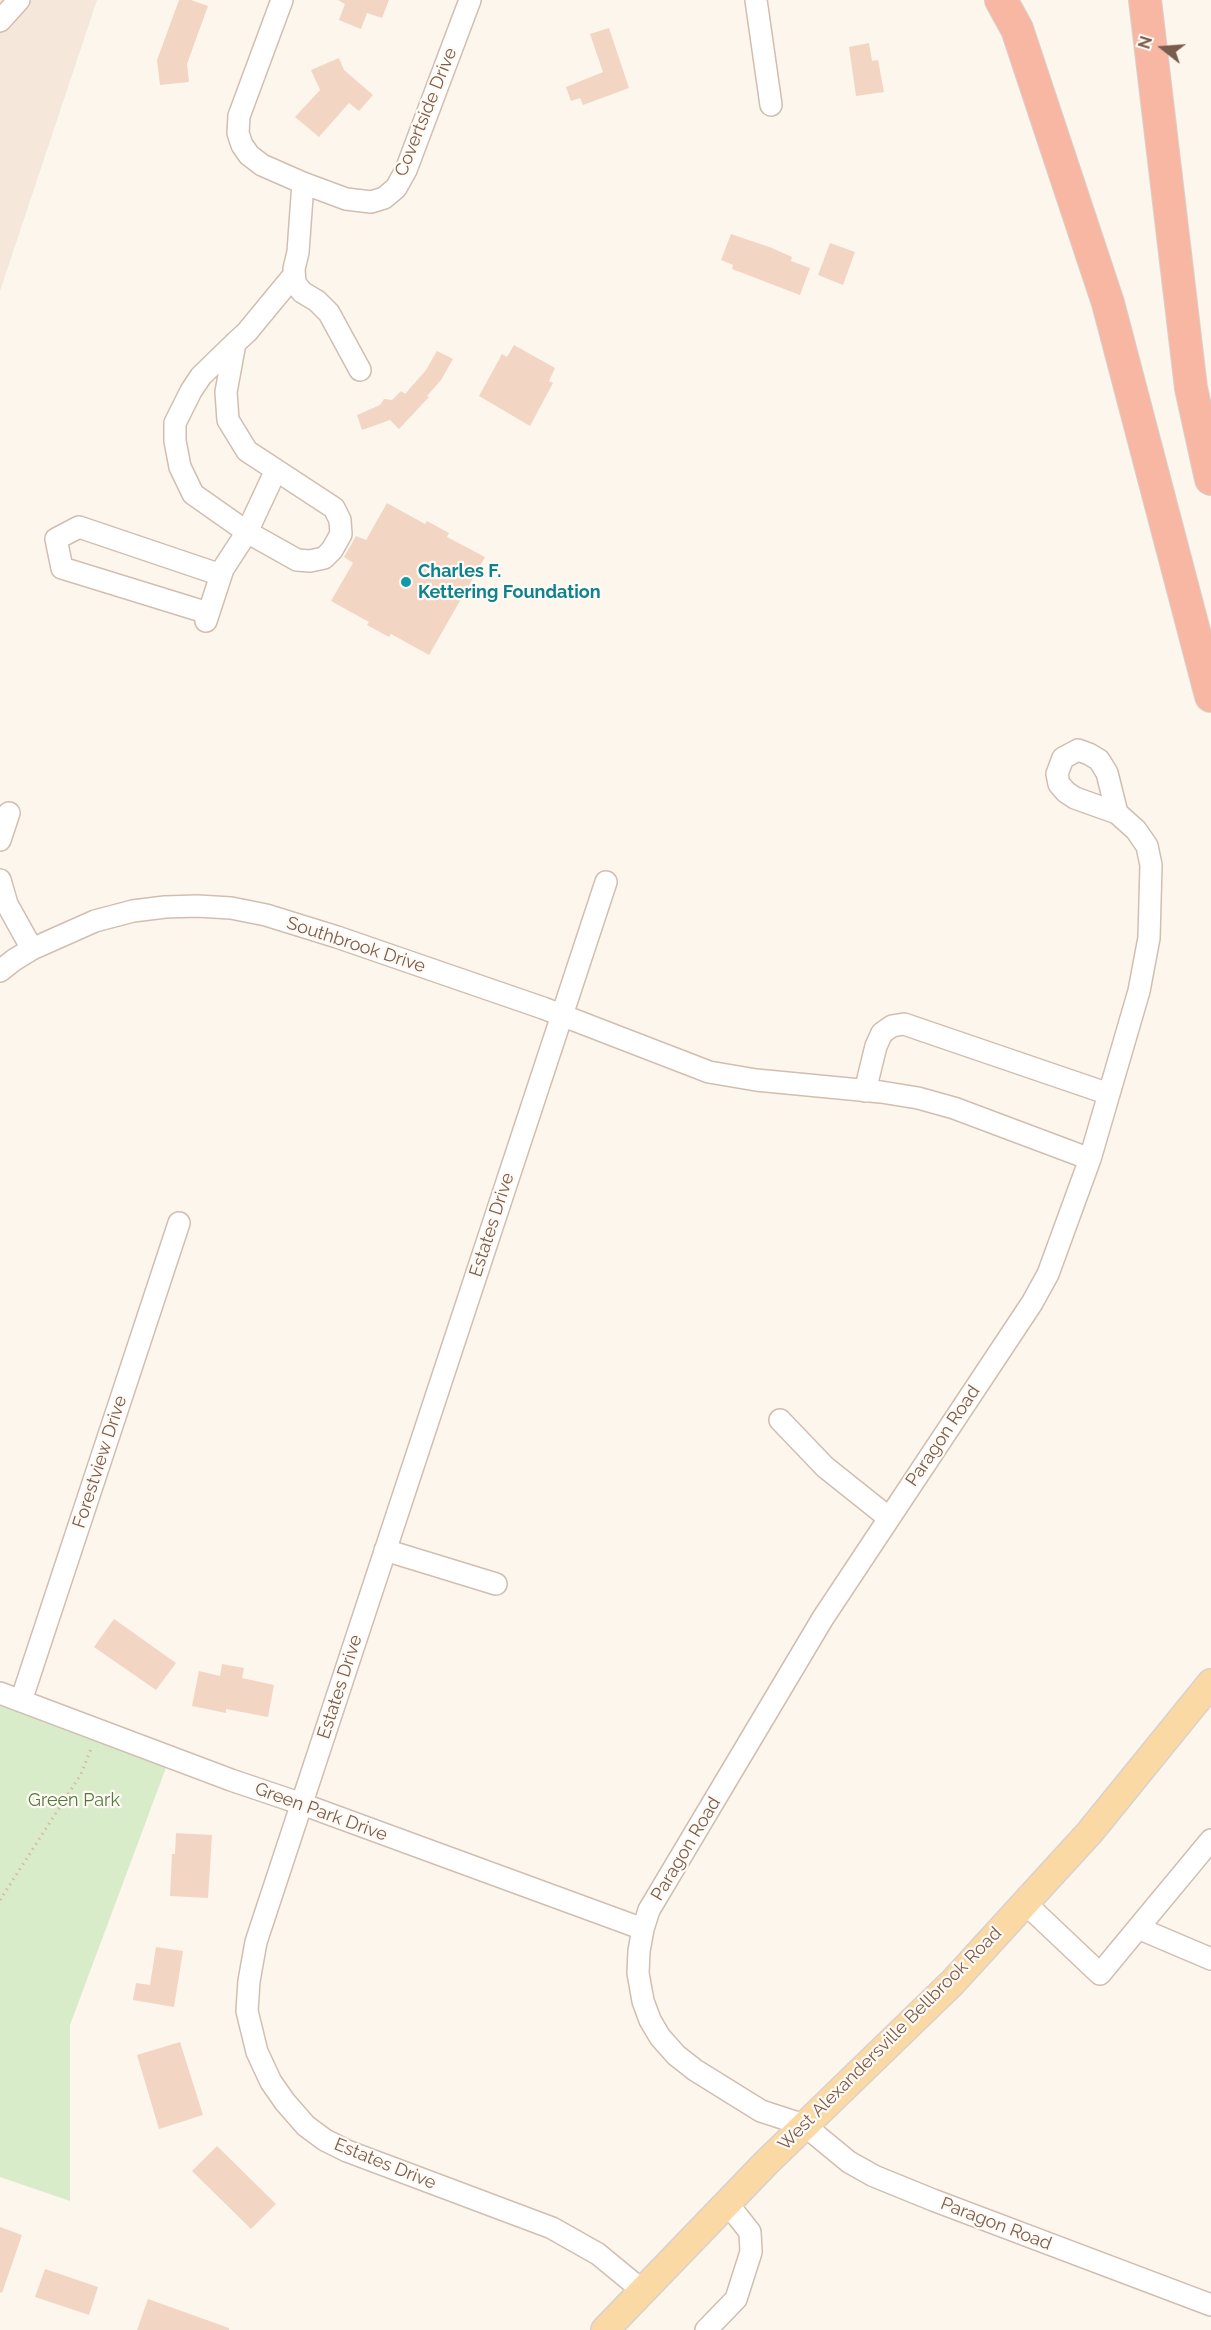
<!DOCTYPE html>
<style>
body{margin:0}
#map{position:relative;width:1211px;height:2330px;overflow:hidden;background:#fdf6ec;font-family:Raleway,sans-serif}
canvas{display:block}
.north{position:absolute;left:1133px;top:18px;width:60px;height:60px;-webkit-text-stroke:4px #fffaf3;paint-order:stroke;rotate:287deg;font-size:16px;font-weight:700;line-height:24px;text-align:center;color:#7a5c4d}
.north::after{content:'';display:block;margin:auto;width:21px;height:27px;background:#7a5c4d;clip-path:polygon(50% 0,100% 100%,50% 72%,0 100%)}
</style>
<div id="map">
<canvas width="1211" height="2330"></canvas>
<div class="north">N</div>
</div>
<script>
const c = document.querySelector('canvas').getContext('2d');
c.lineJoin = 'round';
function fill(path, color) { c.fillStyle = color; c.fill(path, 'evenodd'); }
const toPath = rows => new Path2D(rows.map(r => 'M' + r).join(''));
function strokePath(path, color, width, dash) { c.strokeStyle = color; c.lineWidth = width; c.lineCap = dash ? 'butt' : 'round'; c.setLineDash(dash || []); c.stroke(path); }
function write(font, color, halo, rows, align = 'center') {
  c.font = font + ' Raleway,sans-serif'; c.lineWidth = 4.5; c.setLineDash([]); c.textBaseline = 'middle'; c.strokeStyle = halo; c.fillStyle = color; for (const [text, x, y, turn = 0] of rows) {
    c.save(); c.translate(x, y); c.rotate((+turn || 0) * Math.PI / 180); c.textAlign = isNaN(turn) ? turn : align; if (halo) c.strokeText(text, 0, 0); c.fillText(text, 0, 0); c.restore();
  }
}
fill(toPath([
 [0,0,97,0,0,291]
]), '#f5e8da');
fill(toPath([
 [0,1693,170,1757,70,2025,70,2201,0,2177]
]), '#d8ecc9');
fill(toPath([
 [179,0,191,0,208,6,187,64,189,82,160,85,157,60],
 [338,0,389,0,382,18,367,13,361,29,339,20,345,4],
 [609,28,629,88,583,105,580,98,571,101,566,87,603,72,590,34],
 [869,43,872,61,878,60,884,92,856,96,849,47],
 [339,58,344,70,373,95,359,111,349,103,319,137,295,117,320,90,311,70],
 [731,234,772,248,792,257,791,261,810,268,800,295,732,269,733,265,721,260],
 [830,243,855,252,843,285,818,275],
 [514,345,555,368,549,381,553,383,530,426,479,396,502,354,507,357],
 [437,351,453,359,441,380,427,396,429,397,399,429,390,420,362,430,357,415,380,405,384,399,392,400,401,391,405,394,426,370],
 [387,503,425,524,427,521,449,533,447,537,485,557,429,655,391,634,389,637,367,625,369,622,331,601,353,563,344,557,356,536,366,540],
 [114,1619,176,1663,156,1690,94,1647],
 [222,1664,244,1668,242,1678,274,1685,268,1717,226,1709,226,1713,192,1706,199,1671,220,1676],
 [176,1833,212,1835,208,1898,170,1896,172,1854,175,1854],
 [156,1947,183,1951,174,2007,133,2000,136,1983,150,1985],
 [180,2042,203,2115,159,2129,137,2055],
 [217,2146,276,2204,251,2229,192,2171],
 [0,2227,22,2235,2,2293,0,2292],
 [45,2269,98,2287,89,2315,35,2297],
 [148,2299,229,2328,229,2330,137,2330]
]), '#f3d5c3');
const minor = toPath([
 [282,0,239,116,238,133,242,145,249,155,262,165,303,183,346,199,371,202,384,198,396,188,406,170,470,0],
 [756,0,771,105],
 [0,21,19,0],
 [303,183,298,252,294,269,295,283,302,292,317,301,329,313,360,370],
 [235,343,226,392,228,420,247,451,334,508,340,520,341,534,332,550,324,558,310,561,297,560,247,532,193,494,180,467,175,441,175,423,191,391,201,376,235,343,247,332,294,275],
 [208,613,62,568,56,539,79,527,221,575],
 [206,621,223,569,247,532,276,470],
 [1117,813,1075,798,1066,792,1059,784,1057,774,1063,758,1078,750,1089,754,1099,760,1107,773,1117,813,1136,830,1147,846,1151,865,1149,938,1139,991,1090,1159,1048,1274,1032,1303,823,1618,649,1910,643,1929,639,1951,638,1973,643,2001,650,2020,660,2037,676,2055,695,2070,761,2111,804,2125,849,2162,874,2176,933,2200,1211,2305],
 [0,840,9,813],
 [0,880,7,904,32,949],
 [606,882,256,1942,249,1981,247,2011,257,2052,271,2082,285,2102,306,2126,325,2140,347,2151,552,2228,598,2254,643,2291],
 [0,971,14,960,32,949,95,921,133,911,165,907,197,906,231,908,266,915,337,937,543,1008,709,1072,756,1080,881,1092,918,1098,954,1108,1090,1159],
 [865,1091,876,1046,882,1033,892,1026,904,1024,1109,1094],
 [780,1420,825,1467,889,1518],
 [385,1550,496,1584],
 [0,1693,231,1780,302,1804,643,1929],
 [21,1701,179,1223],
 [1025,1903,1100,1974,1138,1928,1211,1959],
 [1138,1928,1211,1840],
 [706,2330,736,2299,751,2252,750,2232,727,2203]
]);
const major = toPath([
 [605,2330,766,2163,953,1982,1090,1832,1211,1683]
]);
const highway = toPath([
 [1001,0,1017,29,1108,303,1211,696],
 [1145,0,1191,388,1211,479]
]);
strokePath(minor, '#d1beb0', 24);
strokePath(major, '#dad1cd', 30);
strokePath(highway, '#dad1cd', 34);
strokePath(toPath([
 [0,1900,81,1774,92,1746]
]), '#d9b8a5', 3, [1.5, 4.5]);
strokePath(minor, '#fff', 21);
strokePath(major, '#fbd9a5', 27);
strokePath(highway, '#f7b7a3', 32);
for (const [x, y, r, color] of [
 [406,582,6,"#0f9aa8"]
]) { const dot = new Path2D(); dot.arc(x, y, r, 0, 2 * Math.PI); c.fillStyle = color; c.fill(dot); strokePath(dot, '#fffaf3', 2); }
write('18px', '#7a5c4d', '#fffaf3', [
 ["Covertside Drive",426,112,-68],
 ["Southbrook Drive",356,945,18],
 ["Estates Drive",492,1225,-72],
 ["Paragon Road",943,1436,-56],
 ["Forestview Drive",100,1462,-72],
 ["Estates Drive",340,1687,-72],
 ["Green Park Drive",321,1812,20],
 ["Paragon Road",686,1849,-59],
 ["West Alexandersville Bellbrook Road",890,2039,-45],
 ["Estates Drive",385,2164,22],
 ["Paragon Road",996,2224,21]
]);
write('bold 18px', '#0d838f', '#fffaf3', [
 ["Charles F.",418,572],
 ["Kettering Foundation",418,593]
], 'left');
write('18px', '#537a41', '#fffaf3', [
 ["Green Park",74,1801]
]);
</script>
